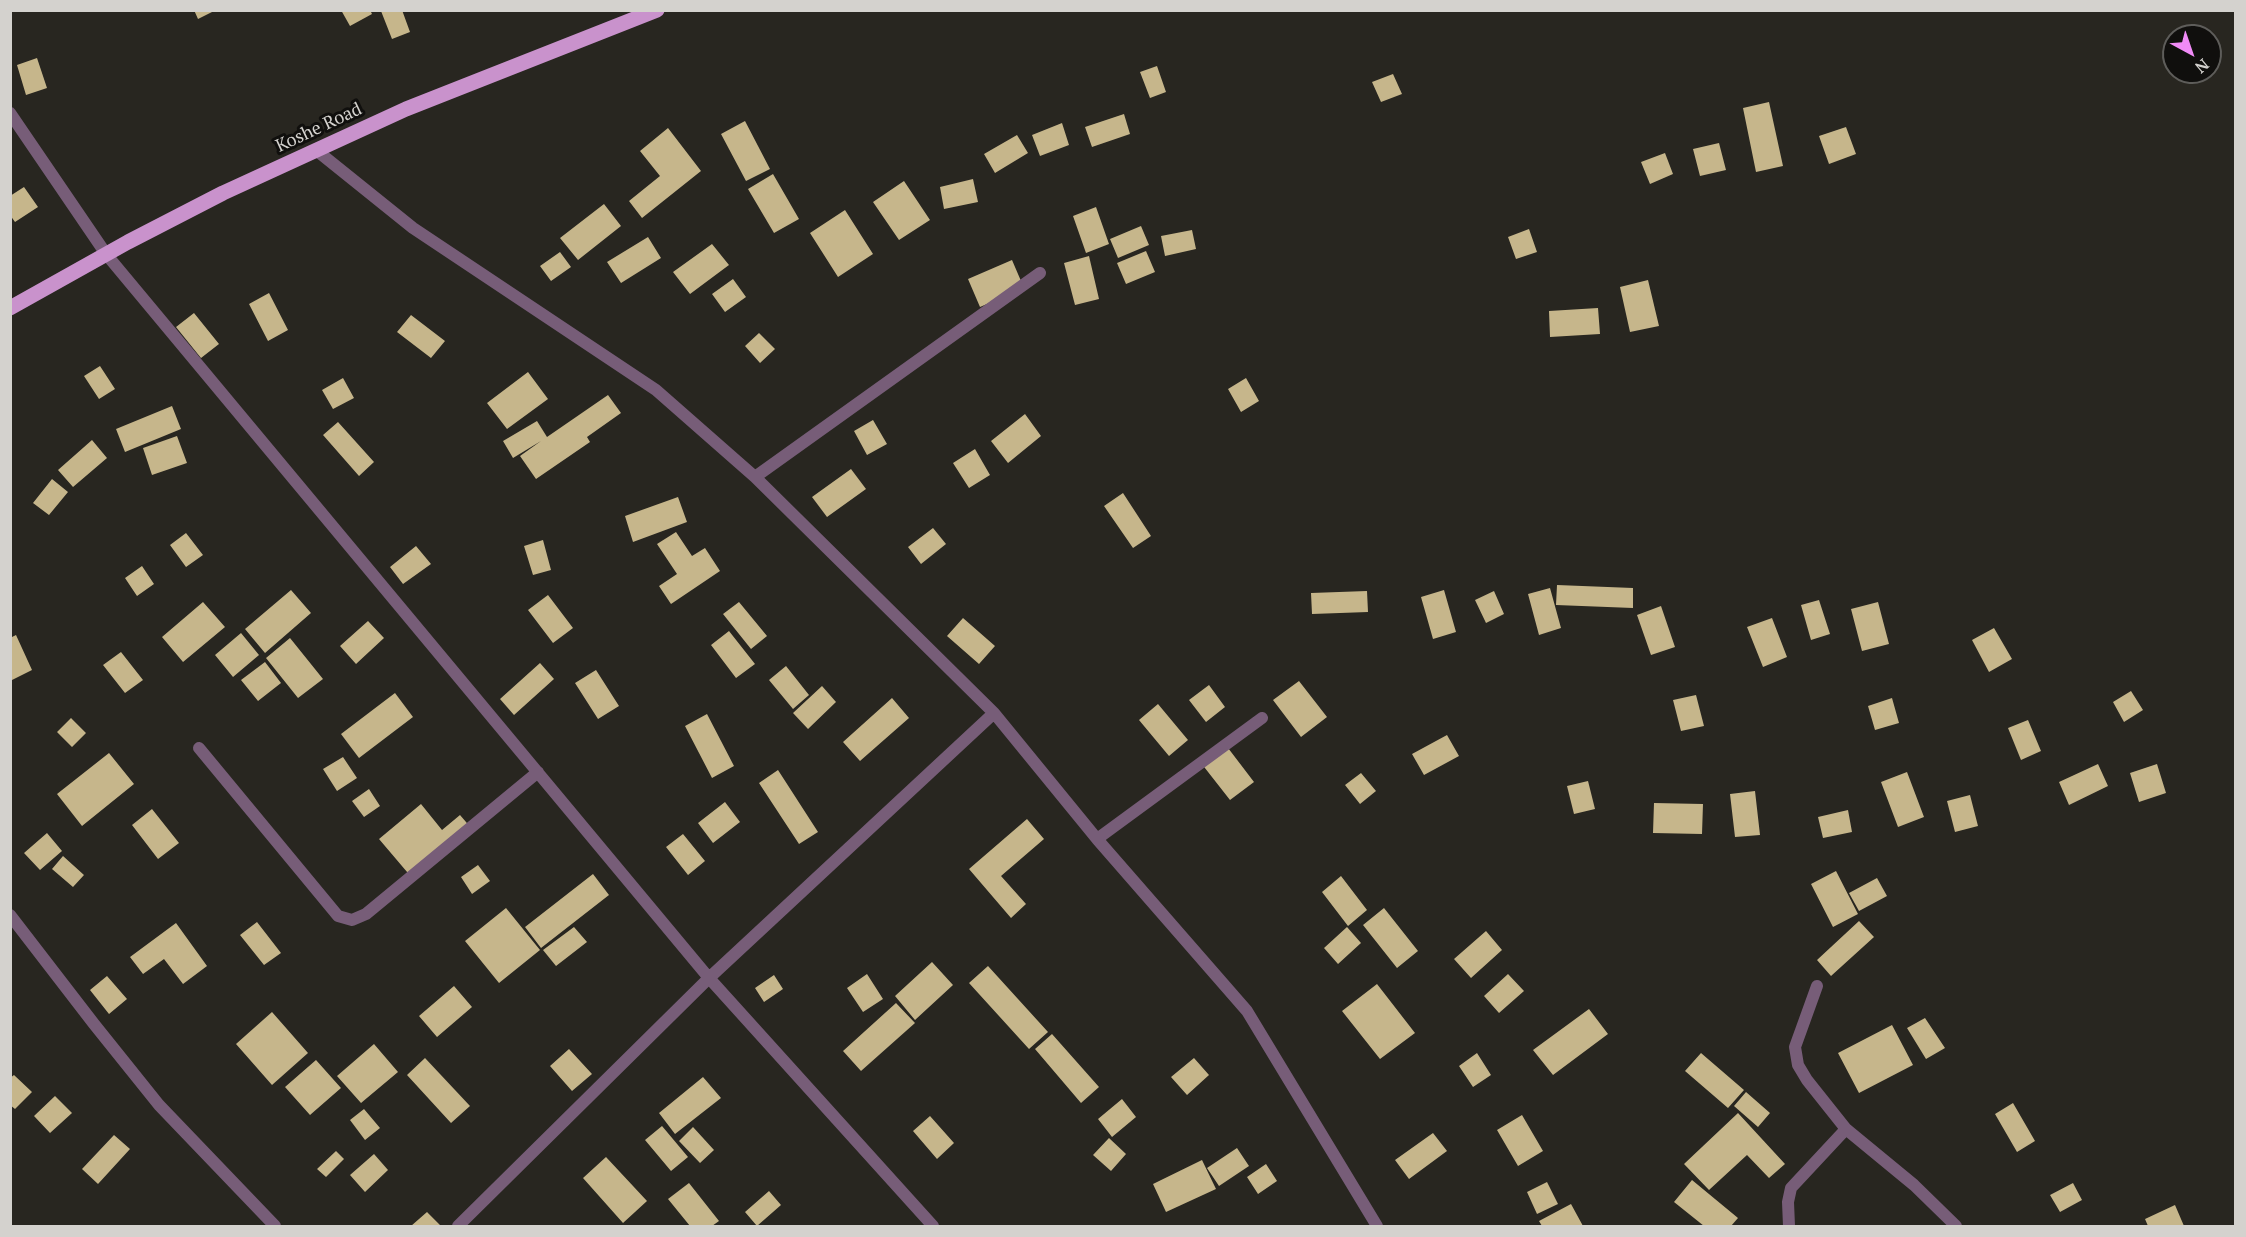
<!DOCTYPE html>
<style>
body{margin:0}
#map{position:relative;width:2246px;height:1237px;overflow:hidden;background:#282620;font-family:"PT Serif",serif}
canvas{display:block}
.frame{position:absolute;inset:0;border:12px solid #d4d2ce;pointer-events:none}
.north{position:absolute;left:2162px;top:24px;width:60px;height:60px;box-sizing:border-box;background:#100f0d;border:2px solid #5e5d5a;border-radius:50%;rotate:140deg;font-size:16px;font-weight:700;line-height:24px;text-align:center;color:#d4d2ce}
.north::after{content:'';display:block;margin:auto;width:21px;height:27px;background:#f08bf6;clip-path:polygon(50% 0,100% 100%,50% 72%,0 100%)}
</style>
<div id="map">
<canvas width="2246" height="1237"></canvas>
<div class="frame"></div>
<div class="north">N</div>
</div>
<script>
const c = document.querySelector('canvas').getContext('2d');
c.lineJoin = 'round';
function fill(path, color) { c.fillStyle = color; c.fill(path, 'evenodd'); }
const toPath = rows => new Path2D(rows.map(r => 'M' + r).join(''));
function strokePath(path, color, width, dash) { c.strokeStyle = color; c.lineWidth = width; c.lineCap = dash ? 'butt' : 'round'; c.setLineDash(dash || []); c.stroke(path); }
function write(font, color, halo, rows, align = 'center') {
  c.font = font + ' "PT Serif",serif'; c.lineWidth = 6; c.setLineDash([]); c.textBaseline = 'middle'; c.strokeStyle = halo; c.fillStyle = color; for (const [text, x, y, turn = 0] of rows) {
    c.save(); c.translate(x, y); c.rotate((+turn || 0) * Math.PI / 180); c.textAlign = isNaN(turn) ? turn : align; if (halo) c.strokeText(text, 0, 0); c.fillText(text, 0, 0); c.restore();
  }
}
fill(toPath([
 [194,10,216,10,198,19],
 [341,10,370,10,372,14,350,26],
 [402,10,410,32,392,39,381,11],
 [37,58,47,88,26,95,17,65],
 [1157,66,1166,92,1150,98,1140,72],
 [1393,74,1402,94,1381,102,1372,82],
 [1769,102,1783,166,1756,172,1743,108],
 [1124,114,1130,134,1092,147,1085,127],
 [745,121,770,169,746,181,721,134],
 [1062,123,1069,145,1040,156,1032,135],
 [1846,127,1856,154,1829,164,1819,136],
 [668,128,701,171,642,218,629,201,660,176,640,151],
 [1017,135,1028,153,995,173,984,154],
 [1719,143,1726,170,1700,176,1693,149],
 [1665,153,1673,174,1650,184,1641,162],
 [773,174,799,219,774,233,748,189],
 [973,179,978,202,944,209,940,187],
 [904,181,930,220,899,240,873,202],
 [24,187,38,207,15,222,10,215,10,196],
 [604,204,621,226,578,260,560,238],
 [1096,207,1109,244,1086,253,1073,216],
 [845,210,873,254,838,277,810,233],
 [1141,226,1149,245,1118,258,1110,239],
 [1529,229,1537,252,1516,259,1508,237],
 [1192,230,1196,249,1165,256,1161,236],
 [648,237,661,258,621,283,607,262],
 [712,244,729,265,690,294,673,272],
 [1146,251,1155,272,1126,284,1117,263],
 [560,252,571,267,551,281,540,266],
 [1089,256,1099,299,1075,305,1064,263],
 [1012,260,1024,288,980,307,968,279],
 [733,279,746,297,725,312,712,294],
 [1648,280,1659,326,1630,332,1620,287],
 [269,293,288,330,268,341,249,304],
 [1598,308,1600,334,1550,337,1549,311],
 [194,313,219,344,201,358,176,327],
 [411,315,445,341,431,358,397,332],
 [759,333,775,349,760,363,745,346],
 [100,366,115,389,99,399,84,376],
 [528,372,548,399,507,429,487,403],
 [343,378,354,398,333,409,322,390],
 [1246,378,1259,401,1241,412,1228,389],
 [608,395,621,413,587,437,590,442,536,479,520,456,541,441,513,458,503,441,537,421,547,437],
 [172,406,181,429,125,452,116,429],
 [1025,414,1041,436,1008,463,991,441],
 [873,420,887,444,867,455,854,431],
 [338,422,374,462,359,476,323,435],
 [177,436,187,463,152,475,143,448],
 [92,440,107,458,73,487,58,470],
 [975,449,990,475,969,488,953,463],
 [851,469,866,489,827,517,812,497],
 [52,479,68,492,49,515,33,503],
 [1123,493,1151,536,1133,548,1104,506],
 [678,497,687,522,633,542,625,516],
 [933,528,946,544,921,564,908,547],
 [676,532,692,556,705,548,720,571,671,604,659,586,677,574,657,544],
 [186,533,203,555,186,567,170,545],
 [543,540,551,570,533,575,524,546],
 [416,546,431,564,403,584,390,567],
 [142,566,154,584,137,596,125,578],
 [1557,585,1633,588,1633,608,1556,605],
 [1550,588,1561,628,1539,635,1528,594],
 [291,590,311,613,265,653,245,629],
 [1444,590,1456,632,1433,639,1421,597],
 [1367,591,1368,612,1312,614,1311,593],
 [1494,591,1504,614,1486,623,1475,600],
 [548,595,573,628,553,643,528,610],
 [1819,600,1830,634,1811,640,1801,605],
 [203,602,225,627,183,662,162,637],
 [739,602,767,636,751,649,723,614],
 [1878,602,1889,644,1862,651,1851,609],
 [1661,606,1675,647,1651,655,1637,615],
 [963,618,995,646,979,664,947,636],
 [1772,618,1787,657,1763,667,1747,627],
 [368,621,384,638,356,664,340,646],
 [1994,628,2012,659,1989,672,1972,640],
 [729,631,755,664,736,678,711,645],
 [241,633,259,655,233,677,215,655],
 [16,635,32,670,12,680,10,638],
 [290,638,323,679,298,698,266,658],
 [121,652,143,680,125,693,103,665],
 [265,662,281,683,258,701,241,680],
 [540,663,554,679,514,715,500,699],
 [786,666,809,695,793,709,769,680],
 [596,670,619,706,598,719,575,683],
 [1299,681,1327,717,1301,737,1273,700],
 [1209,685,1225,707,1206,722,1189,700],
 [822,686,836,702,808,729,793,713],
 [2131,691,2143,710,2124,722,2113,702],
 [395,693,413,717,359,758,341,734],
 [1696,695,1704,726,1681,731,1673,700],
 [892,698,909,718,860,761,843,742],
 [1892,698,1899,723,1875,730,1868,706],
 [1158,704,1188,740,1169,756,1139,720],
 [707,714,734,766,712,778,685,726],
 [71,718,86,733,72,747,57,732],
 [2028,720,2041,751,2021,760,2008,728],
 [1447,735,1459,756,1424,775,1412,754],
 [1225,744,1254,782,1230,800,1201,763],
 [109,753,134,784,82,826,57,794],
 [343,757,357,778,337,791,323,769],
 [2098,764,2108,786,2069,805,2059,782],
 [2157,764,2166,793,2139,802,2130,773],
 [778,770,818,832,799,844,759,783],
 [1907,772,1924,817,1898,827,1881,782],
 [1361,773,1376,791,1360,804,1345,785],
 [1588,781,1595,809,1574,814,1567,786],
 [369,789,380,806,364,817,352,801],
 [1755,791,1760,835,1735,837,1730,794],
 [1970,795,1978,826,1955,832,1947,801],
 [725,802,740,822,713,843,698,823],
 [1654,803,1703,804,1702,834,1653,833],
 [421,804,442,830,460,815,472,829,413,879,379,839],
 [152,809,179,843,158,859,132,825],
 [1848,810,1852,832,1823,838,1818,817],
 [1027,819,1044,839,1001,876,1026,904,1011,918,969,869],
 [47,833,62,851,40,870,24,853],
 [683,834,705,861,688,875,666,847],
 [63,856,84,875,73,887,52,869],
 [478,865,490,881,472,894,461,877],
 [1836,871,1858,914,1833,927,1811,884],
 [593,874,609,895,541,948,525,927],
 [1341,876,1367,910,1348,926,1322,892],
 [1877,878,1887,896,1859,911,1849,893],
 [506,908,540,950,499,983,465,941],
 [1384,908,1418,951,1397,968,1363,925],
 [1859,921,1874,937,1831,976,1817,960],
 [257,922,281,953,264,965,240,935],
 [176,923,207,966,183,984,164,959,143,974,130,957],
 [574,927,587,942,556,966,543,950],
 [1347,927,1361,943,1338,964,1324,948],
 [1486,931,1502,950,1471,978,1454,959],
 [932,962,953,985,915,1020,895,996],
 [988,966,1048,1032,1029,1049,969,983],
 [867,974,883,999,863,1012,847,988],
 [1508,974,1524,991,1499,1013,1484,996],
 [774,975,783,989,764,1002,755,988],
 [107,976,127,999,109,1014,90,990],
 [1377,984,1415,1033,1380,1059,1342,1011],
 [454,986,472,1007,437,1037,419,1016],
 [896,1003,915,1023,861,1071,843,1051],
 [1589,1009,1608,1034,1553,1075,1533,1050],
 [272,1012,308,1053,272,1085,236,1044],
 [1925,1018,1945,1048,1926,1059,1907,1028],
 [1892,1025,1913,1065,1859,1093,1838,1053],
 [1052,1034,1099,1087,1081,1103,1035,1049],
 [374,1044,398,1072,361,1103,337,1076],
 [569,1049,592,1074,572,1091,550,1066],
 [1477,1053,1491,1075,1473,1087,1459,1066],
 [1701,1053,1744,1090,1728,1108,1685,1071],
 [425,1058,470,1106,451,1123,407,1075],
 [1194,1058,1209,1075,1187,1095,1171,1077],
 [316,1060,341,1088,310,1115,285,1087],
 [14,1075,32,1092,15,1109,10,1105,10,1078],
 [703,1077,721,1098,675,1134,659,1113],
 [1746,1092,1770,1113,1758,1127,1734,1106],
 [55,1096,72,1113,50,1133,34,1116],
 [1122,1099,1136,1117,1112,1137,1098,1119],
 [2013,1103,2035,1141,2017,1152,1995,1114],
 [364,1109,380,1128,365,1140,350,1120],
 [1738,1113,1785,1164,1769,1178,1747,1155,1709,1190,1684,1164],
 [1522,1115,1543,1151,1518,1166,1497,1130],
 [930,1116,954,1143,937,1159,913,1131],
 [662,1126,688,1157,671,1171,645,1140],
 [693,1127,714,1150,700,1163,679,1141],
 [1433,1133,1447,1151,1409,1179,1395,1160],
 [114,1135,130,1149,98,1184,82,1169],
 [1109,1138,1126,1154,1111,1171,1093,1155],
 [1237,1148,1249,1166,1219,1186,1207,1168],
 [336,1151,344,1159,326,1177,317,1169],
 [374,1154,388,1170,365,1192,350,1175],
 [606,1157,647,1201,623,1223,583,1178],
 [1202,1160,1216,1189,1166,1212,1153,1184],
 [1266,1164,1277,1181,1258,1194,1247,1177],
 [1692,1180,1738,1218,1731,1226,1704,1226,1674,1202],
 [1547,1182,1558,1204,1537,1214,1527,1192],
 [689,1183,719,1221,712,1226,690,1226,668,1199],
 [2073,1183,2082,1200,2060,1212,2050,1195],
 [769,1191,781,1205,757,1226,745,1212],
 [1571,1204,1583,1226,1542,1226,1539,1221],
 [2175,1205,2184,1226,2148,1226,2145,1219],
 [427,1212,441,1226,411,1226]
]), '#c6b68b');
strokePath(toPath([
 [10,113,106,254,709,978,933,1226],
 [316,150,413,228,656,390,755,477,994,713,1097,839,1247,1011,1377,1226],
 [755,477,1040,273],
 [199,748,338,916,352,920,366,914,538,772],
 [1097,839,1262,718],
 [10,915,94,1024,159,1105,275,1226],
 [1817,986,1795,1047,1798,1065,1807,1080,1846,1129,1914,1185,1956,1226],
 [458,1226,709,978,994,713],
 [1789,1226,1788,1202,1791,1188,1846,1129]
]), '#775d78', 12);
strokePath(toPath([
 [10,308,128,242,223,193,406,109,657,10]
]), '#c992cc', 15);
write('18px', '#d4d2ce', '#100f0d', [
 ["Koshe Road",319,128,-25]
]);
</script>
